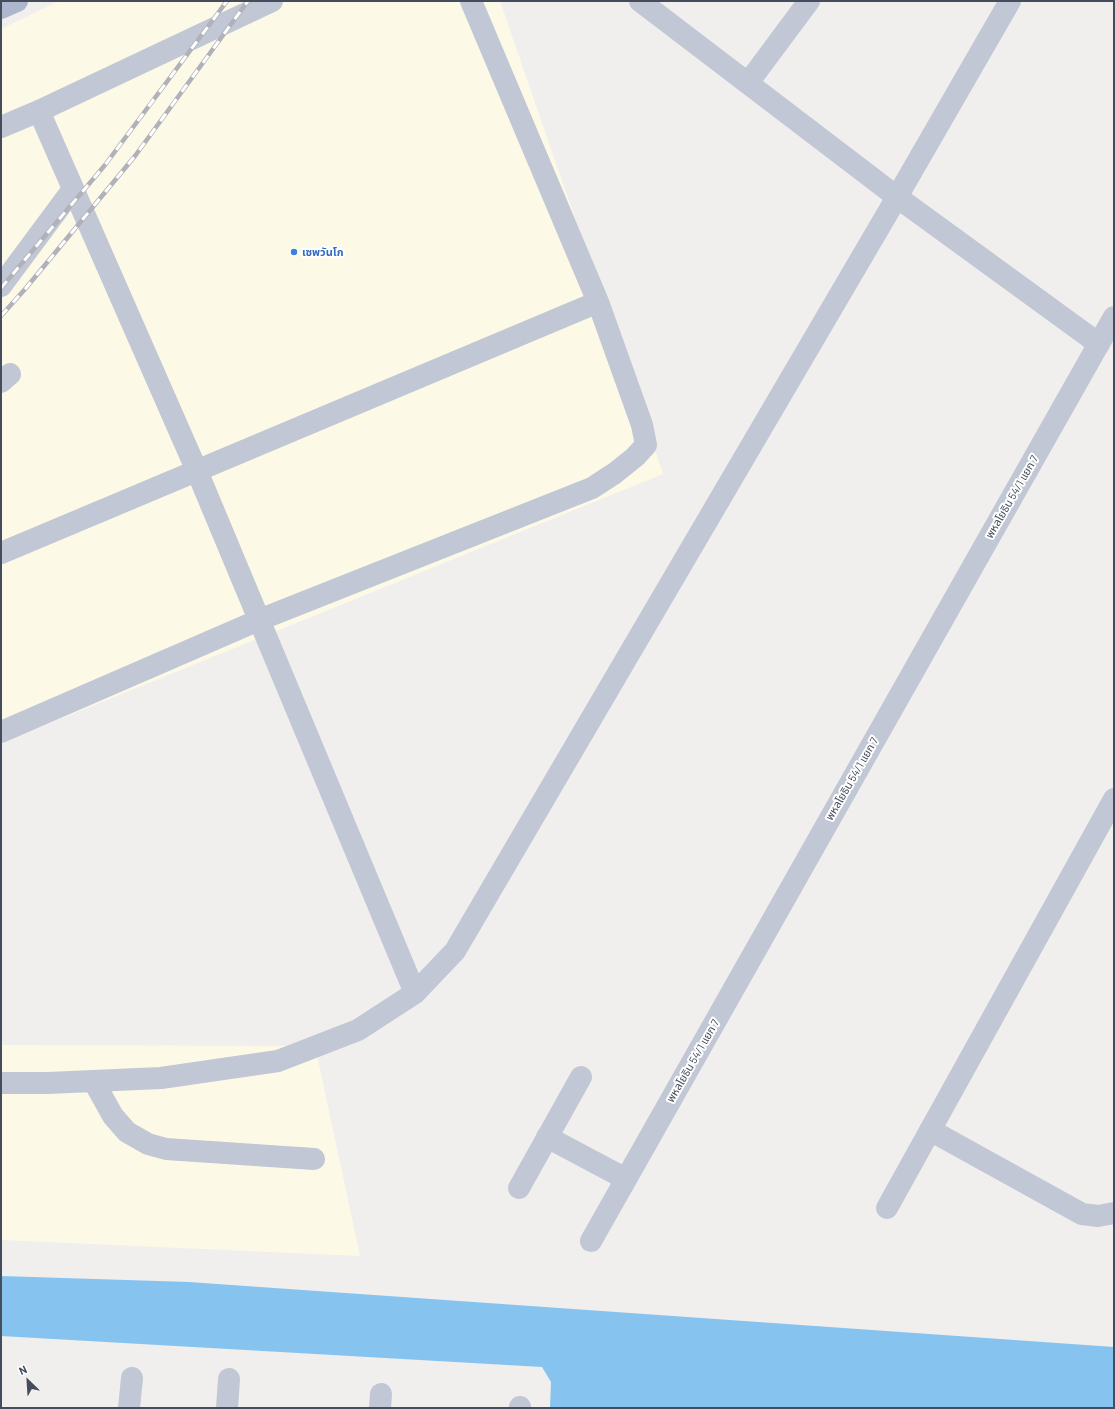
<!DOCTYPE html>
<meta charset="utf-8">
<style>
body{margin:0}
#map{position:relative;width:1115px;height:1409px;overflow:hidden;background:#f1eeee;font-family:Barlow,sans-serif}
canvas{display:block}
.frame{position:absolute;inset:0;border:2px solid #454d5c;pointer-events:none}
.north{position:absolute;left:8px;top:1361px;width:40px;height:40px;-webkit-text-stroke:3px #fff;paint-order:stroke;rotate:335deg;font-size:11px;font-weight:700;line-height:16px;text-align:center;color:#454d5c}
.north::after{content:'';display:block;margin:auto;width:14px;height:18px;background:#454d5c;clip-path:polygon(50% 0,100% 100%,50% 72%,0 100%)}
</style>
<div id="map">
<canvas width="1115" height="1409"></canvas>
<div class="frame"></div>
<div class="north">N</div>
</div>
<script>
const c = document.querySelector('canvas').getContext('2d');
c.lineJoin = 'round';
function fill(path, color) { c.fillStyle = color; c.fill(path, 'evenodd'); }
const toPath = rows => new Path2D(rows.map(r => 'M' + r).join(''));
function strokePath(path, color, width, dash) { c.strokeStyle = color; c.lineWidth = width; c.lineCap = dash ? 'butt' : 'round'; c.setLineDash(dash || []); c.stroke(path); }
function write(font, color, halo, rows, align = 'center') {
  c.font = font + ' Barlow,"Noto Sans Thai",sans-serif'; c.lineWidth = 4; c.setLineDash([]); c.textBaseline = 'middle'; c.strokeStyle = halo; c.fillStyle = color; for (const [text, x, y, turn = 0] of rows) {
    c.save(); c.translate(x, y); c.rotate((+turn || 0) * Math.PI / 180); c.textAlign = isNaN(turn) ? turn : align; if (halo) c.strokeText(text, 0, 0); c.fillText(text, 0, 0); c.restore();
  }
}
fill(toPath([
 [59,1,500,1,663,474,1,743,1,29],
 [1,1045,315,1046,360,1256,1,1240]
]), '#fcfae6');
fill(toPath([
 [1,1276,189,1282,1114,1347,1114,1408,550,1408,551,1382,542,1367,1,1336]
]), '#86c4ef');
strokePath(toPath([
 [640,1,897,197,1099,344],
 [748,83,809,1],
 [39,111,197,471,415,993],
 [1,127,39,111,272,1],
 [1,286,73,189],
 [1,382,10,374],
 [1,553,598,302],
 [1,732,259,620,592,488,615,473,635,457,646,445,642,425,598,302,471,1],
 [94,1082,113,1116,127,1132,148,1144,166,1149,314,1159],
 [1,1083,48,1083,161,1078,278,1061,358,1030,415,993,455,951,897,197,1010,1],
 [930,1130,1082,1214,1098,1216,1114,1213],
 [547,1137,626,1179],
 [519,1188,581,1077],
 [887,1208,1114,799],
 [591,1241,1114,317],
 [520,1407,520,1408],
 [129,1408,132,1378],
 [227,1408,229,1379],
 [380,1408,381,1394]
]), '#c1c7d4', 22);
strokePath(toPath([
 [1,8,17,1]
]), '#acb7ce', 22);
const rail = toPath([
 [1,288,105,165,227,1],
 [1,316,26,288,135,156,248,1]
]);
strokePath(rail, '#b0b1b9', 4.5);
strokePath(rail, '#fff', 3, [9]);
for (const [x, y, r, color] of [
 [294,252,4,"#3f7fe0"]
]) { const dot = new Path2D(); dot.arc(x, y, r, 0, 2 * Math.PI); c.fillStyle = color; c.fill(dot); strokePath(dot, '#fff', 1.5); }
write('bold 11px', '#366cbe', '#fff', [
 ["เซพวันโก",302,252]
], 'left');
write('11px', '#454d5c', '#fff', [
 ["พหลโยธิน 54/1 แยก 7",1012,497,-60],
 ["พหลโยธิน 54/1 แยก 7",852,779,-60],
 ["พหลโยธิน 54/1 แยก 7",693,1061,-60]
]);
</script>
